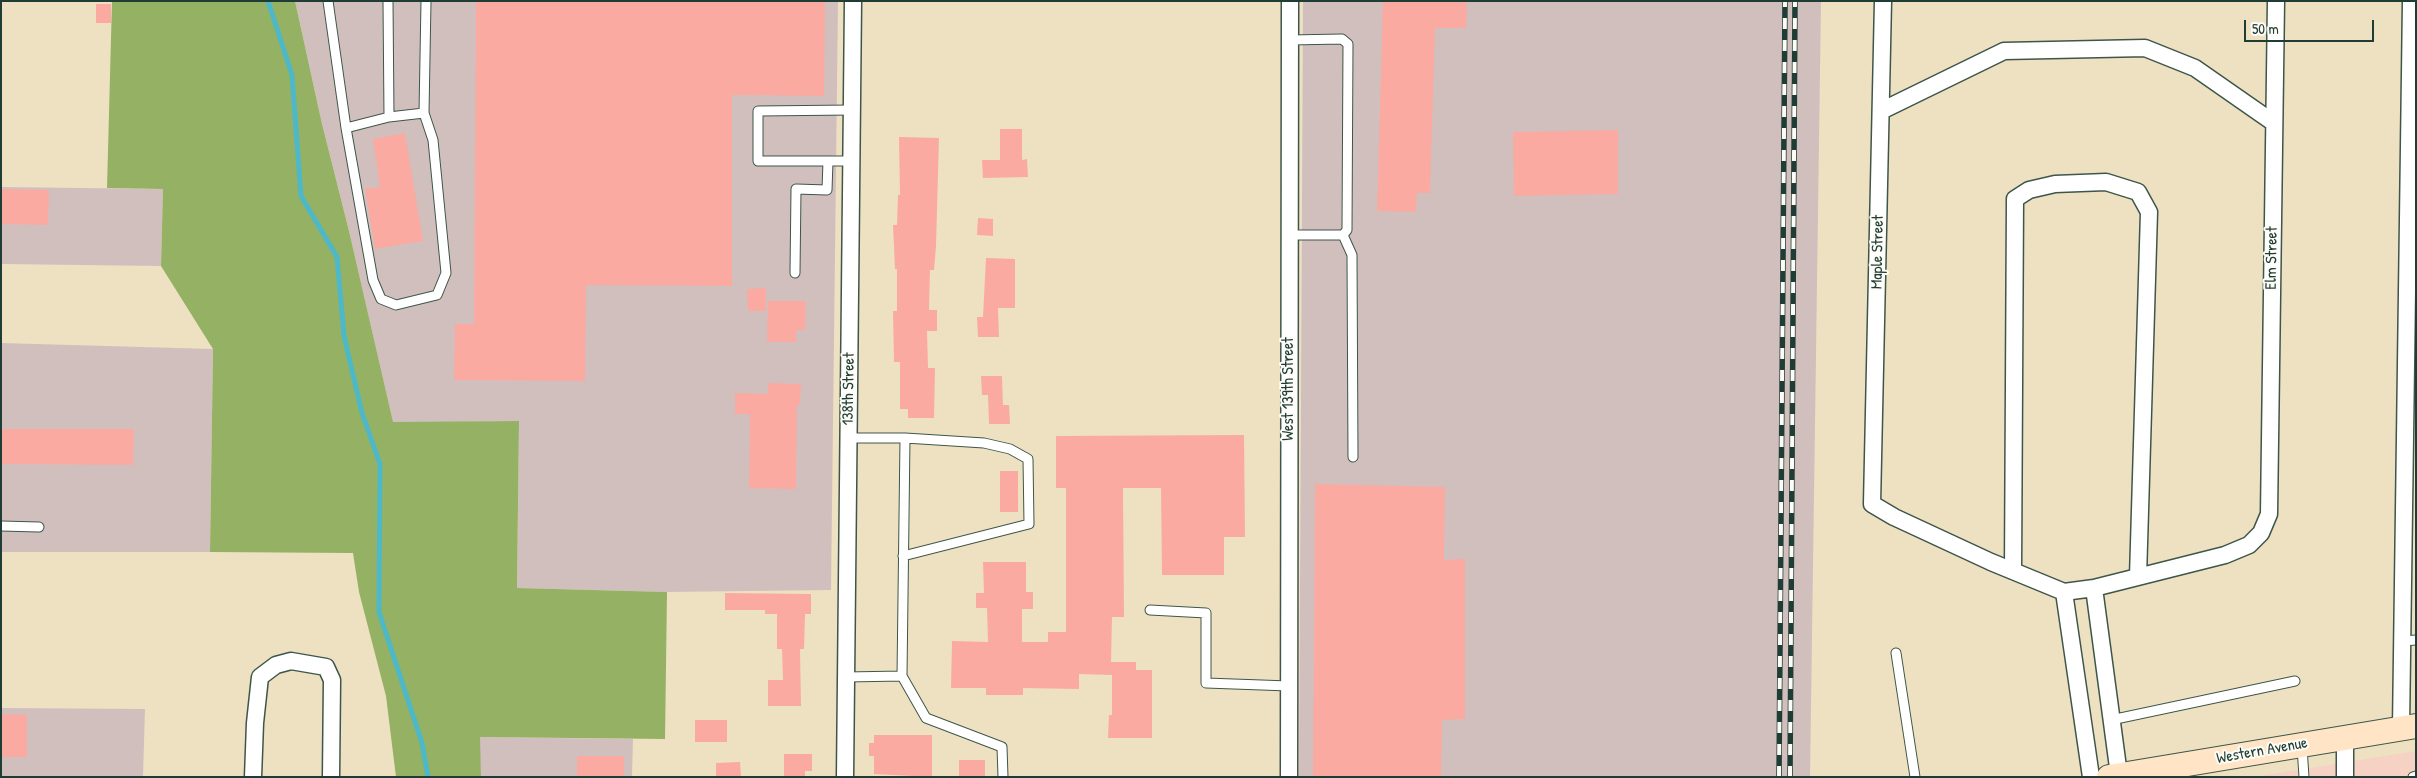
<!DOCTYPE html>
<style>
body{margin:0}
#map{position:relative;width:2417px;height:778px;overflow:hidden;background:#eee1c2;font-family:"Patrick Hand",sans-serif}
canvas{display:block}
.frame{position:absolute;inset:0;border:2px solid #1f3d34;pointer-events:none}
.scale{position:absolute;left:2244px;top:20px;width:130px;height:22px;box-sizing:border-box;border:2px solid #1f3d34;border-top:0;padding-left:6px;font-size:15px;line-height:18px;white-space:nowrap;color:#1f3d34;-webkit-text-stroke:4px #fdfcf7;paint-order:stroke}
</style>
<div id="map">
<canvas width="2417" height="778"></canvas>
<div class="frame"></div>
<div class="scale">50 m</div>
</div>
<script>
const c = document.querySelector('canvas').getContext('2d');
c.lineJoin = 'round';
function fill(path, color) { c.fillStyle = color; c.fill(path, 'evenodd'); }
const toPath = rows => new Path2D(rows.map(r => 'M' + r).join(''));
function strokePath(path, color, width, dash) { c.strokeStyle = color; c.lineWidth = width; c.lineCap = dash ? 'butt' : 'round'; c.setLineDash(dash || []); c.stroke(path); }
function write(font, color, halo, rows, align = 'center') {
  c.font = font + ' "Patrick Hand",sans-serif'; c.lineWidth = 4; c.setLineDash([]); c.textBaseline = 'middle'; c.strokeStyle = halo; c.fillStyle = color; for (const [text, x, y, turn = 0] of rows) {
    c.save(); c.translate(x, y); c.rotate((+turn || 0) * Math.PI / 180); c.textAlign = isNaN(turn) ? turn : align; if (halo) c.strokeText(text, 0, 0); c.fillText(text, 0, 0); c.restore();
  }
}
fill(toPath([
 [2416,751,2416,777,2253,777]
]), '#f6d2c4');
fill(toPath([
 [295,1,838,1,831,590,667,592,517,588,519,421,393,423,349,231,322,124],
 [1303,1,1821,1,1810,777,1299,777],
 [1,187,163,189,161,266,1,264],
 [1,343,213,349,210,552,1,552],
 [1,708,145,709,143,777,1,777],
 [479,737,633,739,632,777,481,777]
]), '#d1bfbe');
fill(toPath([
 [112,1,295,1,322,124,349,231,393,422,519,421,517,588,667,592,665,739,480,737,481,777,396,777,386,696,359,592,353,553,210,552,213,349,161,266,163,189,107,188]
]), '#94b164');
strokePath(toPath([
 [268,1,292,75,301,196,337,257,344,336,362,413,380,464,379,612,422,743,428,777]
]), '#4db9c8', 5);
fill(toPath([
 [476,1,825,1,824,96,732,95,732,286,586,285,585,381,454,380,455,324,474,324],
 [1383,1,1467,1,1466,28,1435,28,1430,193,1417,193,1416,212,1377,211],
 [96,4,111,4,111,23,96,23],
 [1000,129,1022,129,1022,160,1027,159,1028,177,983,178,982,160,1000,160],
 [1618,130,1618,194,1514,196,1513,132],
 [405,133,423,241,375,249,365,189,380,187,373,139],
 [899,137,939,138,936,246,934,270,930,270,929,310,937,310,937,331,927,331,928,368,935,368,934,418,908,418,908,409,900,409,900,362,894,362,893,311,897,311,897,269,895,269,893,225,897,225,898,195,900,195],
 [1,189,49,190,48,225,1,224],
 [978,218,993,219,993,236,977,235],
 [986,258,1015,259,1015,308,998,308,999,337,978,337,977,317,983,317],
 [766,288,766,311,748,311,747,289],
 [768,301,806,301,805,330,796,330,796,342,767,342],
 [981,376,1002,376,1003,405,1009,405,1010,424,989,424,988,395,982,395],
 [768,383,801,384,800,404,797,404,796,489,749,488,750,414,735,414,735,393,768,394],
 [1,429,134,429,133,465,1,464],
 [1244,435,1245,537,1224,537,1224,575,1162,575,1161,488,1123,488,1124,617,1112,617,1111,662,1136,662,1136,670,1152,670,1152,738,1108,738,1109,715,1112,715,1112,675,1079,674,1079,689,1023,688,1023,695,986,695,986,688,951,688,952,641,988,642,987,608,976,608,976,593,984,593,983,562,1026,562,1026,592,1033,592,1033,609,1022,609,1022,642,1048,642,1048,632,1066,632,1066,488,1056,488,1056,436],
 [1000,471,1018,471,1018,512,1000,512],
 [1315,484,1445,487,1444,560,1465,559,1465,719,1442,720,1441,777,1313,777],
 [725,593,811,594,811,614,805,614,804,649,800,649,801,706,768,706,768,680,783,680,782,649,777,649,777,614,765,614,765,610,725,610],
 [1,714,27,715,27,757,1,757],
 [695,720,727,720,727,742,695,742],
 [874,735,932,735,932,777,874,774,874,756,869,756,869,743,874,743],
 [784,754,812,754,812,771,805,771,805,777,784,777],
 [577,756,624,756,624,777,577,777],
 [959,760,985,760,985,777,959,777],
 [740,762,741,777,716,777,716,763]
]), '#fbaaa1');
const service = toPath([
 [328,1,346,128,389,117,424,113,426,1],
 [388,1,389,117],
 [346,128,373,280,381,299,396,305,437,295,446,273,433,140,424,113],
 [851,161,758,161,758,111,852,110],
 [1290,235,1343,235,1347,230,1348,44,1342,39,1290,40],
 [1343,235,1352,255,1353,457],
 [795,273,796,189,827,190,828,161],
 [848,438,905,438,984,443,1010,449,1028,459,1029,524,903,556],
 [905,438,902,676,926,718,1002,747,1003,777],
 [1,526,39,527],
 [1150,610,1206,613,1206,683,1289,686],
 [2403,641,2416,640],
 [1896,653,1915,777],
 [846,677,902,676],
 [2111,720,2295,681],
 [2302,747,2304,777],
 [2413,777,2416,776]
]);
const minor = toPath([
 [1883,1,1872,504,1894,517,1991,562,2064,592,2094,588,2225,555,2249,545,2261,533,2269,514,2276,1],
 [1881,111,2004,51,2145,48,2195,68,2274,123],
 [2013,571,2015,199,2029,190,2055,184,2106,182,2138,192,2149,212,2138,577],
 [2094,588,2119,775],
 [2064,592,2091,777],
 [2401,728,2411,1],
 [2345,737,2345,777],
 [253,777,255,723,260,677,276,665,291,661,326,667,332,680,331,777],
 [845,777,853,1],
 [1289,777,1290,1]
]);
const secondary = toPath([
 [2109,777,2416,726]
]);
strokePath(service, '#3e5649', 11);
strokePath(minor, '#3e5649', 19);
strokePath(secondary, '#3e5649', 26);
strokePath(service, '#fff', 9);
strokePath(minor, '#fff', 16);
strokePath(secondary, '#ffe4c6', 24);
const rail = toPath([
 [1779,777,1785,1],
 [1790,777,1795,1]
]);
strokePath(rail, '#1f3d34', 5.5);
strokePath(rail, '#fdfcf7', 4, [11]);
write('16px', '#1f3d34', '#fdfcf7', [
 ["Maple Street",1878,252,-89],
 ["Elm Street",2272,258,-89],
 ["138th Street",849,389,-89],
 ["West 139th Street",1289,389,-90],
 ["Western Avenue",2262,751,-10]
]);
</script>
